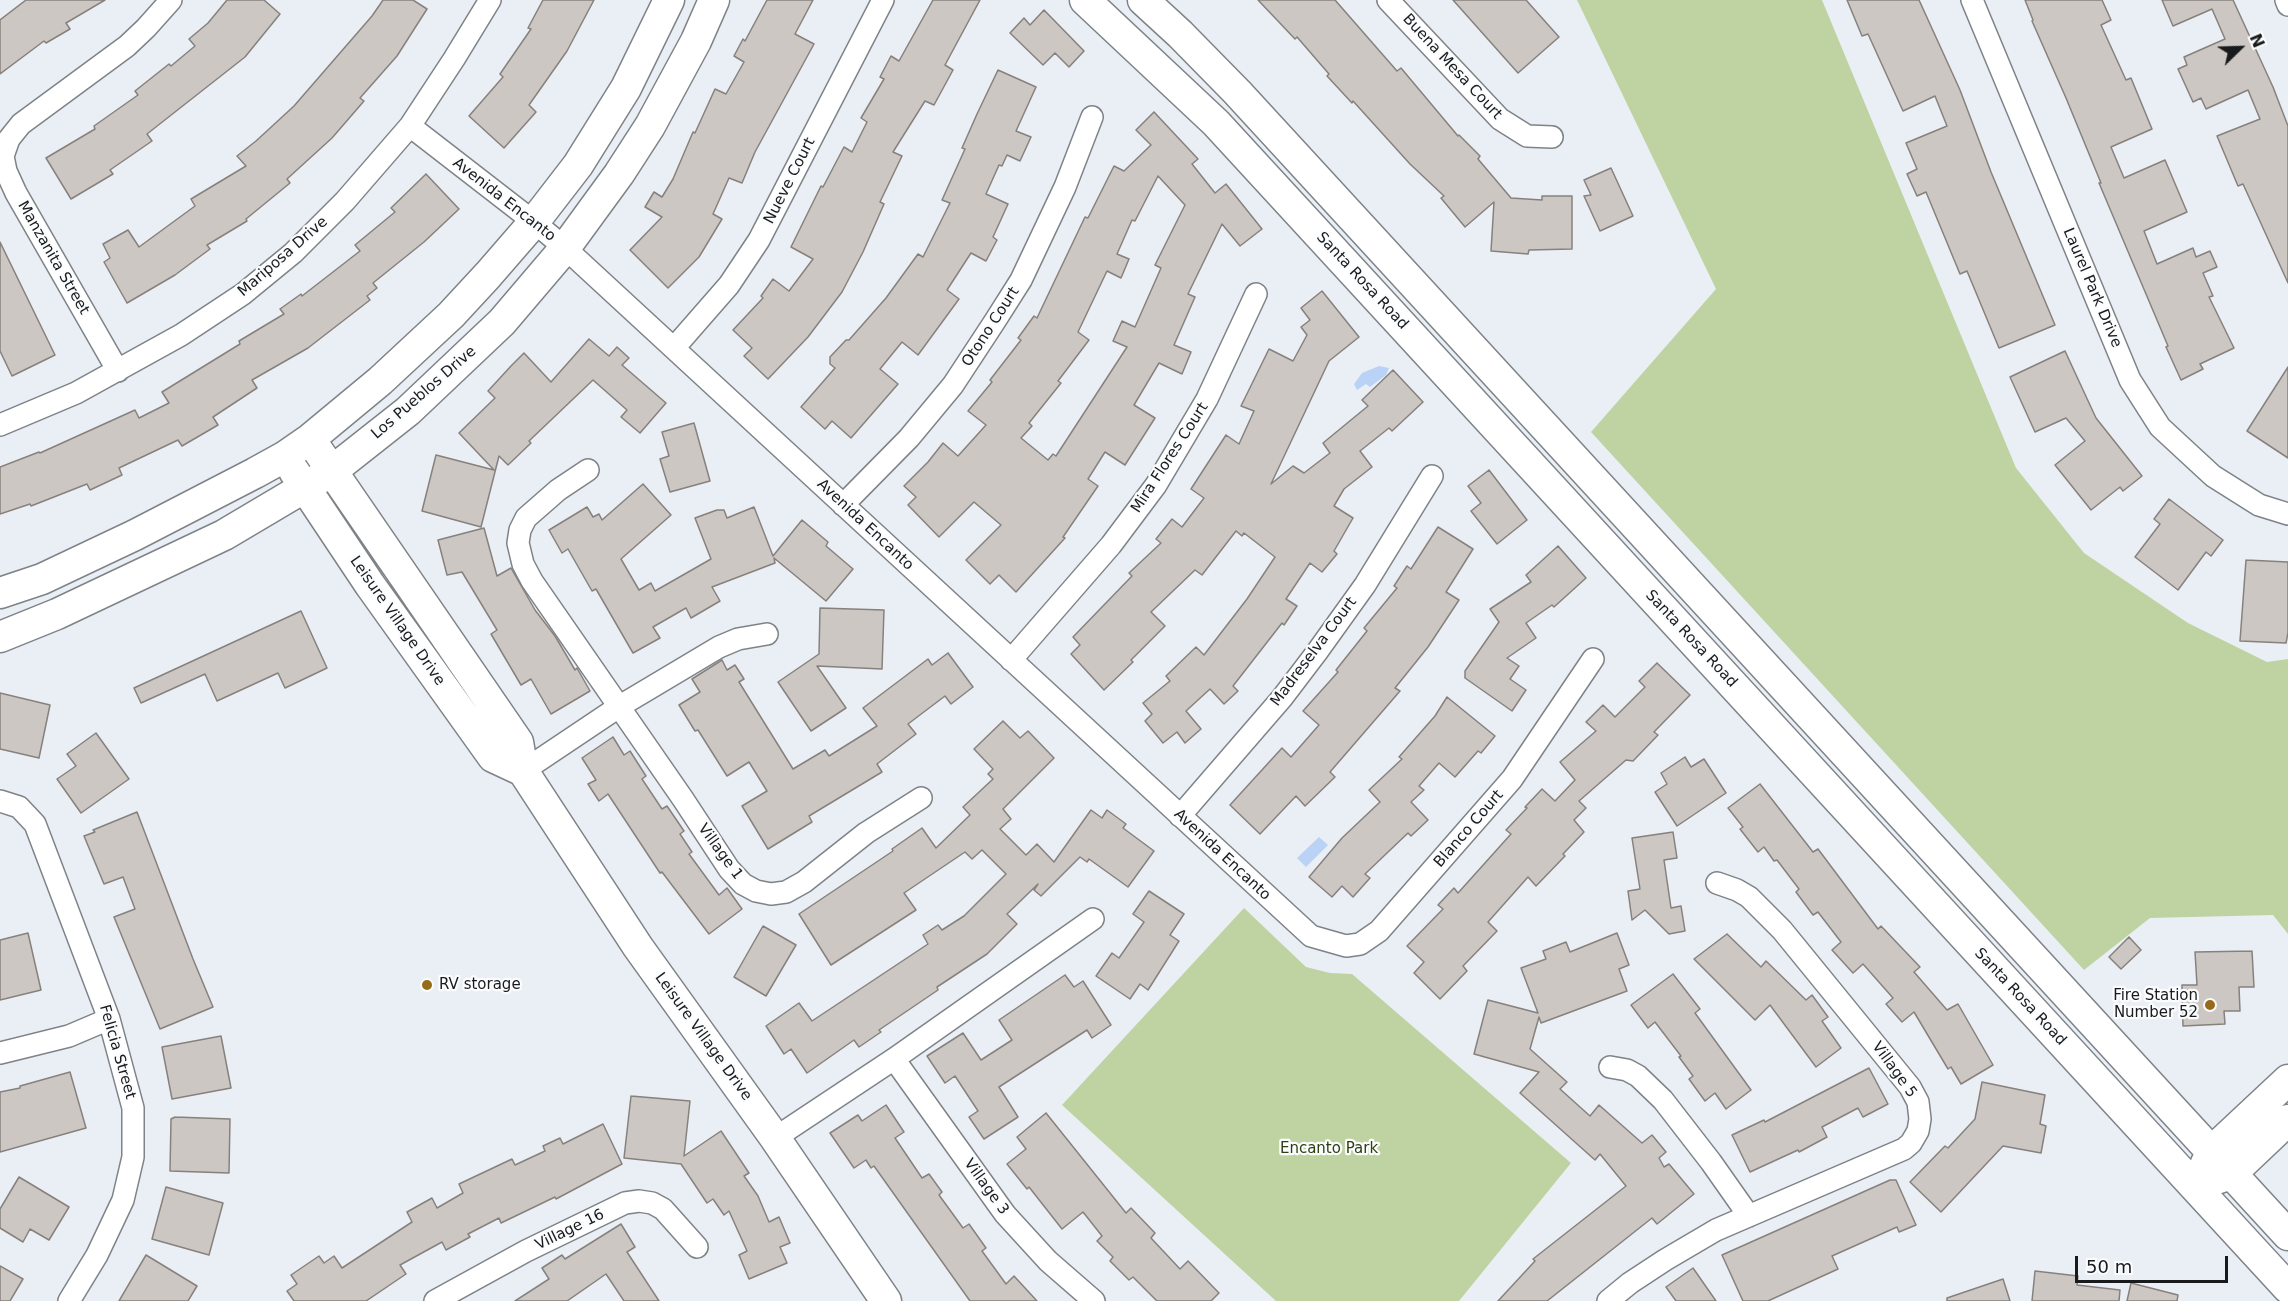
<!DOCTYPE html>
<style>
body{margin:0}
#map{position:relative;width:2288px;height:1301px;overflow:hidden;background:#eaeff5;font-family:"DejaVu Sans",sans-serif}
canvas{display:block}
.north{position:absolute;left:2210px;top:18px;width:60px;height:60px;-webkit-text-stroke:4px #fafcfe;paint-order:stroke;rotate:67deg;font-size:16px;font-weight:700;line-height:24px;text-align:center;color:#181a1c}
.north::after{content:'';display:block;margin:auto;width:21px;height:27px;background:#181a1c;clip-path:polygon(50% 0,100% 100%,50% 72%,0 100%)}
.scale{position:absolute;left:2075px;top:1256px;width:153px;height:27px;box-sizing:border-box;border:3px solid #181a1c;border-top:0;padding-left:8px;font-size:18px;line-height:21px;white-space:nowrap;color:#181a1c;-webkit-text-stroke:4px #fafcfe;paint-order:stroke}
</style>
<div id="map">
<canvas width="2288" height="1301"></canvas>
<div class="north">N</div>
<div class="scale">50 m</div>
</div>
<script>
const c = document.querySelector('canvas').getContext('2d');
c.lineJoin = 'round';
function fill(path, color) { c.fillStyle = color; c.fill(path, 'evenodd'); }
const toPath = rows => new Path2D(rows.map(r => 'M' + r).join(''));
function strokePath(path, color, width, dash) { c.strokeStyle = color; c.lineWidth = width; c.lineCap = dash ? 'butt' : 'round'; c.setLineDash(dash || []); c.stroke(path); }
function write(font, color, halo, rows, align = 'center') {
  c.font = font + ' "DejaVu Sans",sans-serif'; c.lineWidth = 4.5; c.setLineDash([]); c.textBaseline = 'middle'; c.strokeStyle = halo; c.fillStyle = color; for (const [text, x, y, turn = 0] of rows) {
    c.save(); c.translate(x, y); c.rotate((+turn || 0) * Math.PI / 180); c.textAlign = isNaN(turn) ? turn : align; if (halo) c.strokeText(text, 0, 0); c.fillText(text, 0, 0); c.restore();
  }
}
fill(toPath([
 [1577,0,1822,0,2016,468,2084,553,2188,623,2267,662,2288,659,2288,934,2273,915,2150,918,2084,970,1591,432,1716,289],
 [1244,908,1306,967,1330,973,1352,974,1571,1163,1459,1301,1276,1301,1062,1105]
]), '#bfd3a2');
fill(toPath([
 [1379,366,1389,368,1386,375,1370,387,1366,384,1357,390,1354,384,1362,373],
 [1319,837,1328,845,1306,867,1297,858]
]), '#bad2f6');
const building = toPath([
 [26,0,105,0,66,23,70,29,46,43,44,41,0,74,0,20,26,0],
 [227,0,264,0,280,14,245,57,147,134,152,141,110,170,113,174,71,199,46,158,95,129,94,126,138,95,135,91,169,64,171,66,195,46,189,39,208,23,227,0],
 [383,0,413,0,427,9,397,56,360,98,364,101,332,138,287,179,290,183,246,219,247,221,207,245,210,249,175,275,127,303,104,262,110,258,103,244,128,230,139,247,195,206,191,199,246,166,237,156,256,141,294,106,372,16,383,0],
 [543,0,594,0,567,51,529,105,536,112,504,148,469,116,503,77,500,74,531,29,528,28,543,0],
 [767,0,813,0,795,34,814,44,755,152,742,183,729,178,713,214,722,219,699,257,668,288,630,250,662,217,645,207,654,192,662,197,673,179,693,132,695,133,715,89,726,94,744,62,734,56,743,39,745,41,767,0],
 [933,0,980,0,945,65,953,70,934,105,925,101,893,152,902,156,880,202,884,204,863,252,842,292,808,337,768,379,744,356,752,348,733,330,763,298,761,296,773,279,789,291,813,259,791,247,821,186,823,187,844,147,852,152,867,122,861,118,884,79,880,77,891,56,899,61,933,0],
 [1258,0,1335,0,1397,71,1401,68,1458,136,1459,135,1480,156,1478,159,1511,198,1542,200,1542,196,1572,196,1572,249,1529,250,1528,254,1491,251,1494,202,1465,227,1441,198,1444,196,1410,164,1353,101,1352,103,1327,76,1329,74,1297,37,1295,39,1258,0],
 [1453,0,1526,0,1559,37,1518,73,1453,0],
 [1847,0,1919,0,1960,90,1991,172,2055,325,1999,348,1967,271,1960,274,1926,192,1917,196,1907,174,1917,169,1906,143,1947,126,1935,96,1903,111,1868,34,1862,36,1847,0],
 [2025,0,2102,0,2111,20,2101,25,2126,80,2131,78,2152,129,2111,147,2124,178,2165,160,2187,212,2144,231,2157,264,2193,248,2196,257,2210,251,2217,267,2203,273,2213,296,2209,297,2234,348,2200,364,2203,369,2181,380,2166,347,2168,346,2099,183,2101,183,2066,98,2032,21,2033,20,2025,0],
 [2162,0,2233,0,2273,87,2288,126,2288,283,2243,184,2238,186,2217,136,2260,119,2248,90,2206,109,2201,98,2193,102,2178,69,2187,65,2184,57,2225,39,2212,9,2173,26,2162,0],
 [1044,10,1084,51,1069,67,1055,53,1043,65,1010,33,1024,18,1030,25,1044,10],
 [998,70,1036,87,1016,131,1031,137,1020,161,1007,155,1002,166,999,165,986,194,1008,204,993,237,997,240,986,261,971,253,947,290,959,299,918,355,902,342,880,369,898,384,851,438,832,421,825,429,801,407,835,368,830,364,830,357,846,340,849,340,886,298,918,254,923,257,950,203,942,200,965,149,962,148,977,114,998,70],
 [1154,112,1198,159,1192,164,1215,193,1226,184,1262,229,1240,246,1222,224,1188,294,1195,297,1174,345,1191,352,1182,374,1159,363,1134,405,1155,418,1125,465,1105,452,1088,479,1098,486,1063,537,1065,538,1016,592,999,575,990,584,966,560,1001,525,974,502,939,537,908,505,916,497,904,486,928,462,943,443,958,456,986,425,968,411,992,382,990,380,1021,340,1018,338,1034,316,1037,318,1085,217,1088,218,1114,166,1124,171,1151,145,1136,130,1154,112],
 [1158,176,1185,205,1155,265,1161,268,1135,327,1122,321,1113,341,1127,347,1056,456,1053,454,1048,460,1021,438,1032,426,1029,423,1061,383,1058,381,1089,340,1078,332,1107,271,1121,278,1129,259,1117,254,1132,220,1135,221,1158,176],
 [1611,168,1633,216,1600,231,1584,196,1591,195,1584,180,1611,168],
 [426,174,459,209,424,242,373,283,377,288,367,296,370,300,308,348,252,380,257,388,213,417,218,425,182,446,178,440,119,468,122,475,90,490,87,484,31,506,30,504,0,514,0,467,39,452,40,453,135,410,139,418,169,403,162,392,240,344,239,341,284,314,280,309,301,294,302,296,360,251,355,245,395,212,391,208,426,174],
 [0,242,55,355,12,376,0,351,0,242],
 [1322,291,1359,337,1329,361,1271,484,1293,466,1304,473,1330,453,1323,443,1368,406,1362,400,1393,370,1423,402,1392,431,1389,428,1360,451,1372,467,1344,489,1334,506,1353,518,1334,551,1337,554,1322,572,1310,563,1286,599,1297,606,1284,625,1282,623,1233,686,1238,691,1224,704,1210,689,1186,711,1201,729,1185,743,1177,732,1163,743,1145,721,1152,714,1143,703,1170,681,1166,676,1196,647,1204,655,1247,599,1275,557,1244,533,1242,536,1236,531,1202,575,1195,570,1151,612,1165,626,1131,660,1133,662,1104,690,1071,654,1080,645,1073,637,1132,576,1129,573,1161,543,1156,539,1172,519,1182,527,1204,498,1191,489,1226,435,1239,444,1254,411,1241,406,1269,349,1293,361,1307,335,1301,327,1310,320,1301,308,1322,291],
 [589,339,609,356,617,347,629,358,622,365,666,403,640,433,621,417,627,410,593,380,529,441,531,443,508,465,499,456,481,527,422,511,436,455,494,470,459,433,495,398,488,391,511,366,524,353,551,382,589,339],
 [2065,351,2096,418,2142,476,2123,491,2120,487,2091,510,2055,465,2085,441,2066,418,2035,432,2010,377,2065,351],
 [2288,367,2288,458,2247,431,2288,367],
 [694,423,710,481,670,492,660,459,669,456,662,432,694,423],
 [1489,470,1527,520,1497,544,1471,511,1481,503,1468,486,1489,470],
 [643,484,671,515,621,559,639,590,651,583,655,591,711,559,695,518,717,510,724,510,727,518,754,507,773,556,802,520,828,542,826,546,853,569,826,601,774,558,775,563,712,587,720,601,691,618,686,608,653,627,660,638,633,653,596,589,592,591,568,549,562,553,549,530,587,507,593,517,599,514,602,520,643,484],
 [2169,499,2223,540,2211,556,2206,552,2178,590,2135,557,2160,524,2154,519,2169,499],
 [1438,527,1473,549,1446,592,1459,600,1428,647,1395,688,1400,691,1330,772,1335,777,1305,806,1296,796,1260,834,1230,805,1282,748,1291,757,1319,725,1303,711,1338,672,1336,670,1367,631,1364,628,1397,588,1394,586,1407,566,1411,569,1438,527],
 [484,528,497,576,511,568,535,610,555,636,575,670,577,668,590,691,551,714,531,679,521,685,491,634,497,630,462,572,447,575,438,540,484,528],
 [1558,546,1586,578,1554,607,1552,605,1526,623,1536,638,1507,658,1519,666,1510,679,1526,690,1512,711,1465,678,1465,671,1499,622,1490,609,1531,582,1526,575,1558,546],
 [2246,560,2288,562,2288,633,2286,643,2240,641,2246,560],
 [820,608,884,610,882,669,817,666,846,708,811,731,778,682,819,654,820,608],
 [301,611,327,668,285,688,278,673,217,701,205,674,141,703,134,688,301,611],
 [948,653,973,687,951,704,945,696,908,724,916,734,877,764,882,772,809,816,812,822,768,849,742,806,767,791,749,762,727,776,698,730,695,731,679,705,700,692,692,679,722,660,727,670,735,665,744,679,739,682,793,769,825,750,829,756,877,726,863,708,928,659,932,665,948,653],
 [1657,663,1690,695,1654,732,1658,735,1633,761,1626,760,1579,801,1586,808,1574,820,1584,832,1563,854,1565,856,1536,886,1528,877,1488,922,1497,931,1463,966,1467,971,1440,999,1414,973,1424,962,1407,946,1443,909,1438,905,1454,888,1458,893,1511,834,1506,830,1527,808,1525,807,1542,789,1555,801,1575,780,1560,762,1596,731,1586,722,1603,705,1615,717,1645,687,1639,681,1657,663],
 [0,693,50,705,39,758,0,749,0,693],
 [1447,697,1495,736,1481,753,1478,751,1455,777,1439,763,1419,786,1424,790,1411,802,1428,820,1411,836,1408,833,1365,874,1370,878,1353,897,1342,886,1332,897,1309,877,1342,838,1380,802,1369,790,1402,759,1399,757,1435,716,1447,697],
 [1003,721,1020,738,1028,731,1054,758,1003,809,1011,819,1000,829,1026,855,1037,844,1054,862,1091,810,1102,818,1107,810,1126,824,1123,828,1154,851,1128,887,1089,859,1087,862,1080,857,1041,896,1034,890,1038,884,1007,914,1017,924,987,954,937,987,938,990,879,1030,881,1032,859,1047,854,1040,807,1073,791,1049,784,1054,766,1026,799,1003,812,1021,928,944,923,935,938,925,942,930,964,916,1006,874,982,850,972,859,965,852,904,893,916,910,831,965,799,914,893,851,892,849,922,828,936,848,970,815,963,807,993,779,988,774,993,769,974,749,1003,721],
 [96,733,129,779,81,813,57,779,76,766,67,754,96,733],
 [613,737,624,755,630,751,646,776,642,779,662,809,667,806,684,831,680,834,692,852,689,854,719,895,727,888,742,909,709,934,662,872,660,873,608,794,599,801,588,784,596,780,582,758,613,737],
 [1685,757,1691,767,1704,759,1726,793,1677,826,1655,792,1667,784,1661,773,1685,757],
 [1760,784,1813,852,1818,849,1878,929,1881,926,1920,967,1914,972,1947,1010,1958,1004,1993,1065,1961,1084,1951,1067,1948,1069,1914,1012,1902,1022,1886,1004,1893,998,1863,964,1853,973,1832,950,1841,942,1818,912,1813,915,1796,892,1799,889,1777,860,1774,861,1764,847,1758,852,1740,829,1743,827,1728,808,1760,784],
 [137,812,193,959,213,1007,160,1029,114,917,135,909,123,877,104,884,84,836,95,832,93,830,137,812],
 [1673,832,1677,858,1664,860,1671,908,1681,906,1685,931,1669,934,1645,910,1632,920,1628,891,1640,889,1632,838,1673,832],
 [1149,891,1184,914,1170,935,1179,941,1148,990,1140,984,1130,999,1096,976,1112,953,1119,958,1144,922,1133,914,1149,891],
 [763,926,796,945,766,996,734,977,763,926],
 [28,933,41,990,0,1000,0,940,28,933],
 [1617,933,1629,965,1619,969,1627,991,1541,1023,1539,1017,1530,1049,1567,1082,1560,1089,1590,1116,1599,1105,1642,1143,1652,1135,1666,1152,1659,1158,1664,1167,1669,1164,1694,1194,1657,1224,1652,1218,1547,1301,1498,1301,1535,1261,1533,1259,1626,1186,1600,1154,1595,1160,1520,1093,1539,1072,1474,1054,1488,1000,1538,1013,1521,968,1546,959,1543,951,1566,942,1570,952,1617,933],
 [1727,934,1761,967,1766,961,1806,1000,1812,995,1828,1017,1822,1021,1841,1048,1816,1067,1770,1005,1755,1020,1694,959,1727,934],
 [2129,937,2141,950,2121,969,2109,957,2129,937],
 [2252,951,2254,987,2239,987,2240,1011,2224,1011,2225,1024,2183,1026,2182,985,2197,985,2195,952,2252,951],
 [1673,974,1700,1009,1695,1013,1751,1090,1726,1109,1715,1093,1705,1101,1689,1079,1693,1076,1679,1057,1681,1056,1655,1022,1648,1028,1631,1005,1673,974],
 [1065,975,1074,987,1083,981,1111,1025,1092,1038,1087,1030,999,1087,1018,1117,984,1139,969,1117,978,1111,955,1076,945,1083,927,1056,963,1033,981,1060,1012,1040,999,1020,1065,975],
 [221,1036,231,1088,172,1099,162,1047,221,1036],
 [1869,1068,1888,1104,1863,1117,1858,1108,1822,1127,1827,1137,1799,1152,1798,1150,1750,1172,1732,1135,1764,1120,1765,1122,1869,1068],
 [70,1072,86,1128,0,1152,0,1092,20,1088,20,1086,70,1072],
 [1982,1082,2045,1095,2040,1124,2046,1126,2041,1153,2003,1146,1941,1212,1910,1182,1945,1146,1948,1148,1975,1119,1982,1082],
 [631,1096,690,1101,684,1156,721,1131,749,1173,744,1176,758,1196,769,1222,779,1217,790,1243,780,1247,787,1263,749,1279,739,1255,747,1251,729,1211,724,1215,713,1199,707,1203,681,1164,624,1158,631,1096],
 [886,1105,904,1132,895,1138,922,1178,929,1174,942,1192,939,1195,963,1228,969,1224,986,1248,982,1251,1006,1284,1014,1276,1037,1301,970,1301,874,1166,871,1168,866,1160,854,1168,830,1133,858,1115,862,1121,886,1105],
 [1046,1113,1126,1213,1131,1208,1155,1233,1151,1238,1180,1269,1188,1261,1219,1293,1211,1301,1157,1301,1133,1277,1129,1280,1110,1261,1113,1257,1097,1241,1102,1236,1083,1212,1062,1229,1029,1187,1027,1189,1007,1164,1026,1149,1017,1137,1046,1113],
 [175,1117,230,1119,229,1173,170,1171,171,1119,175,1117],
 [603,1124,622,1164,556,1199,555,1197,501,1223,499,1218,468,1234,470,1237,446,1250,442,1242,400,1265,406,1274,366,1301,294,1301,287,1291,297,1284,291,1275,319,1256,324,1263,334,1256,342,1268,412,1222,407,1212,432,1198,437,1208,463,1193,459,1184,512,1159,515,1165,545,1151,543,1146,560,1138,563,1144,603,1124],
 [19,1177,69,1207,49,1240,30,1229,23,1242,0,1228,0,1209,19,1177],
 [1890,1180,1896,1180,1916,1225,1899,1232,1897,1227,1832,1256,1838,1269,1768,1301,1743,1301,1722,1255,1890,1180],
 [166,1187,223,1203,209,1255,152,1239,166,1187],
 [621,1224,635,1247,627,1252,659,1301,624,1301,606,1274,567,1301,515,1301,549,1279,542,1268,562,1255,565,1259,621,1224],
 [146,1255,197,1286,188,1301,119,1301,146,1255],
 [0,1266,23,1279,10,1301,0,1301,0,1266],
 [1693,1268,1716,1301,1676,1301,1666,1287,1693,1268],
 [2035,1271,2078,1276,2077,1285,2120,1290,2119,1301,2032,1301,2035,1271],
 [2003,1279,2010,1301,1947,1301,1947,1298,2003,1279],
 [2131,1283,2178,1295,2177,1301,2127,1301,2131,1283]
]);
fill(building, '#cdc7c3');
strokePath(building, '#87817d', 1.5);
const street = toPath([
 [1388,0,1500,119,1527,136,1552,137],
 [1972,0,2130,380,2160,427,2213,476,2259,505,2288,514],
 [2286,0,2288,5],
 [410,126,534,222,565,248,1311,936,1346,946,1360,944,1379,931,1512,779,1593,659],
 [674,348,729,285,759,240,883,0],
 [118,371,16,193,6,171,3,156,9,139,21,124,127,46,146,28,171,0],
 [0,425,76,393,181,335,243,294,293,253,345,201,410,126,454,59,490,0],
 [588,470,558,490,526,518,520,530,518,543,523,564,532,581,683,799,729,869,743,884,756,891,771,894,786,892,804,882,866,833,921,798],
 [843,505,909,438,953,385,995,321,1021,280,1065,187,1092,117],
 [1011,660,1111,545,1156,485,1207,399,1256,294],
 [523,771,620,706,719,647,738,639,767,634],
 [0,801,19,807,35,824,109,1019,133,1108,133,1157,123,1200,97,1255,69,1301],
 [1180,816,1282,698,1317,652,1365,585,1432,476],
 [0,1053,69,1036,109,1019],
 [894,1059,1005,1214,1048,1261,1094,1301],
 [1610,1067,1627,1070,1638,1076,1663,1100,1711,1162,1749,1216],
 [775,1138,894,1059,1093,919],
 [435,1301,526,1251,625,1203,639,1201,652,1203,663,1209,697,1247],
 [1608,1301,1630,1283,1665,1260,1716,1230,1904,1149,1911,1143,1918,1131,1920,1119,1918,1102,1910,1087,1782,930,1749,897,1737,890,1717,883]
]);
const secondary = toPath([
 [1085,0,1216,123,2288,1288],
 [1143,0,1180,34,1237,92,2288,1235],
 [310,439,518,742,523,771,638,947,775,1138,886,1301],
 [294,471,370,585,493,757,523,771],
 [0,593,42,579,135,535,255,473,284,457,310,439,380,381,451,315,488,275,534,222,578,165,626,88,669,0],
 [0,637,57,614,224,535,332,471,408,411,502,322,565,248,619,174,650,126,696,41,714,0],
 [2203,1170,2211,1152,2288,1080],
 [2213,1180,2231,1174,2288,1120]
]);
strokePath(street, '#7e8388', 24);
strokePath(secondary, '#7e8388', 33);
strokePath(street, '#fff', 21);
strokePath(secondary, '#fff', 30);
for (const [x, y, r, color] of [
 [427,985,6,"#976b19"],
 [2210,1005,6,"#976b19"]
]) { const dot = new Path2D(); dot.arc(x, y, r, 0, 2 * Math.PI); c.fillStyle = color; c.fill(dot); strokePath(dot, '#fafcfe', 2); }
write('15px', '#181a1c', '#fafcfe', [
 ["Buena Mesa Court",1452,67,47],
 ["Nueve Court",790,181,-63],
 ["Avenida Encanto",504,200,38],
 ["Mariposa Drive",283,257,-41],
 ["Manzanita Street",53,258,60],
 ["Santa Rosa Road",1362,281,47],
 ["Laurel Park Drive",2092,288,67],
 ["Otono Court",991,327,-57],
 ["Los Pueblos Drive",424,393,-41],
 ["Mira Flores Court",1170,458,-57],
 ["Avenida Encanto",865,525,43],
 ["Leisure Village Drive",397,621,55],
 ["Santa Rosa Road",1691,639,47],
 ["Madreselva Court",1314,652,-53],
 ["Blanco Court",1469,829,-49],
 ["Village 1",720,852,54],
 ["Avenida Encanto",1222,855,43],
 ["Santa Rosa Road",2020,997,47],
 ["Leisure Village Drive",703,1037,54],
 ["Felicia Street",117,1052,74],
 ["Village 5",1894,1070,54],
 ["Village 3",986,1187,54],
 ["Village 16",570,1230,-26]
]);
write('15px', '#181a1c', '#fafcfe', [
 ["RV storage",439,985],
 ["Fire Station",2198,996,"right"],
 ["Number 52",2198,1013,"right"]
], 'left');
write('15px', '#2f3f0f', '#fafcfe', [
 ["Encanto Park",1329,1149]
]);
</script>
